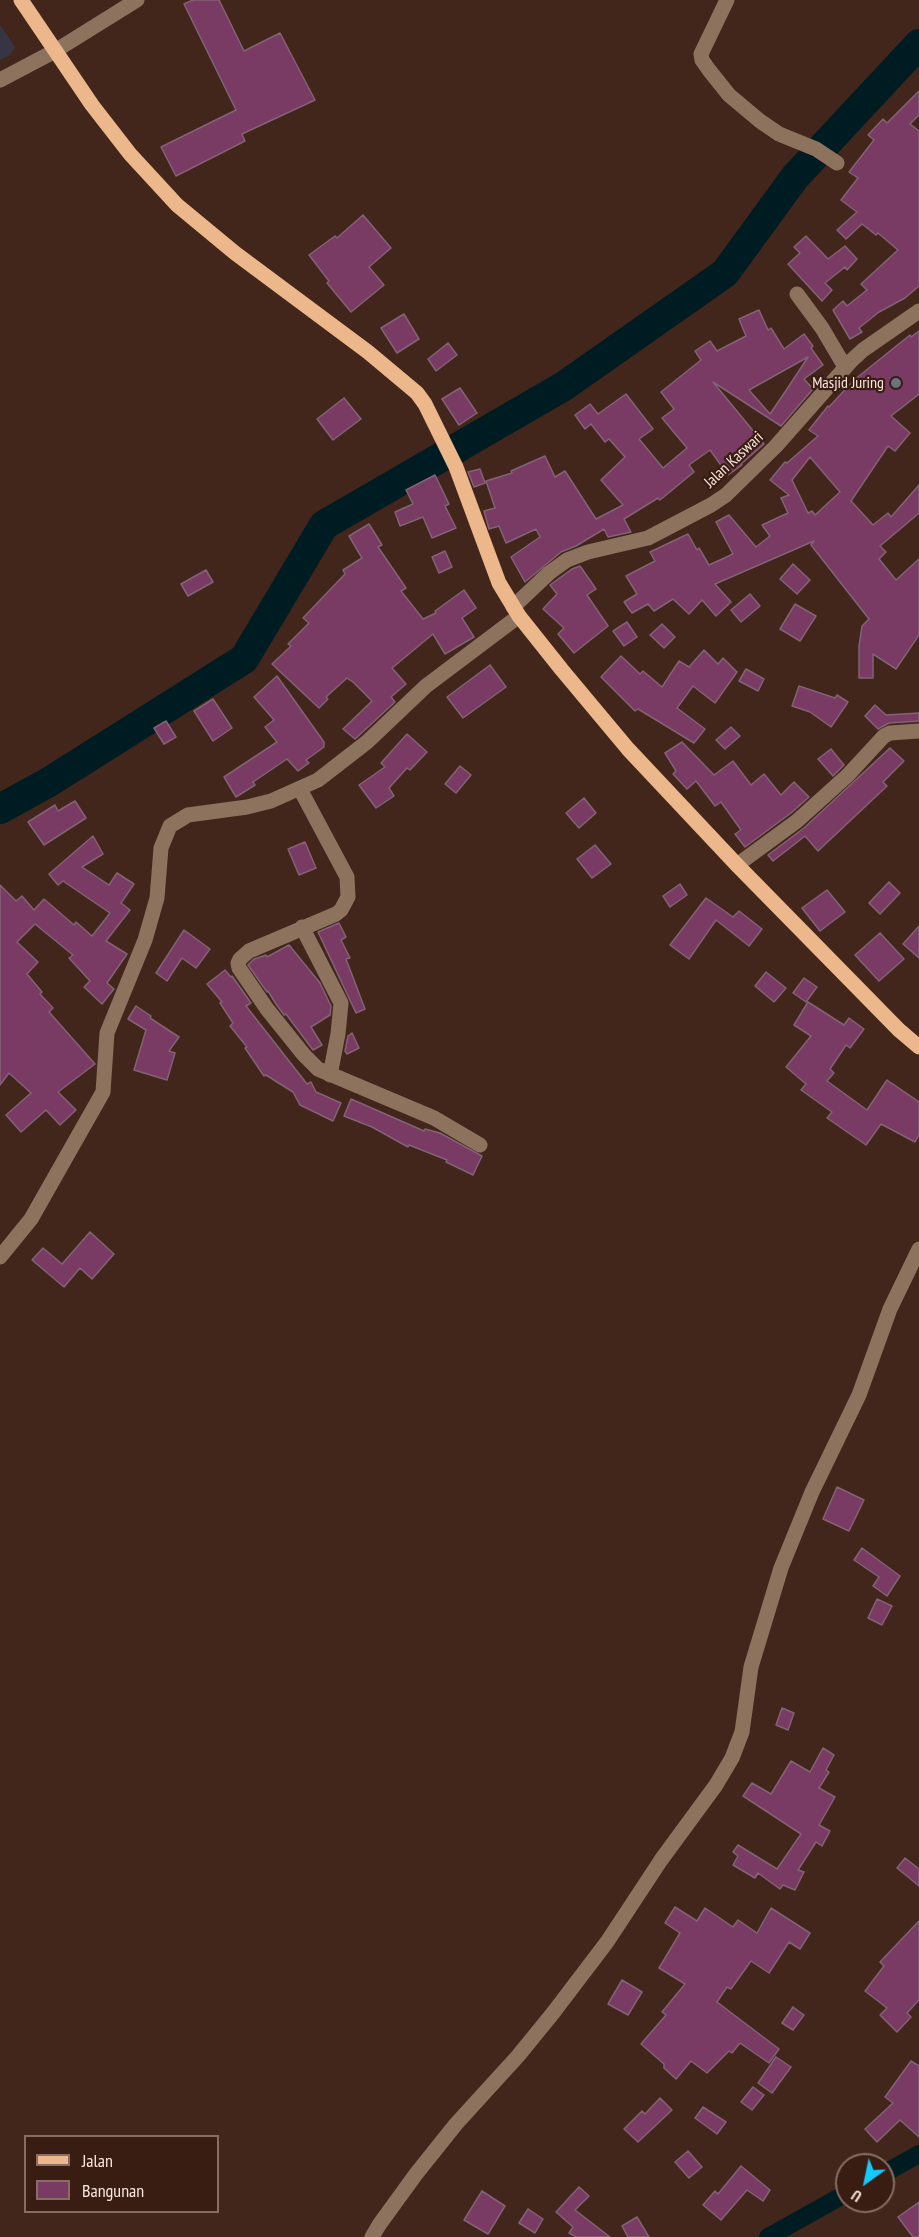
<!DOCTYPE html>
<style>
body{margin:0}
#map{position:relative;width:919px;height:2237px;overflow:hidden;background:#43261b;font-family:"PT Sans Narrow",sans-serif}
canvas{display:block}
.legend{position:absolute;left:24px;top:2135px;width:195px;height:78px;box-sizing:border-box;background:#391c12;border:2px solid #876d64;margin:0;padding:8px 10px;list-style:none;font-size:18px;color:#fbe7e0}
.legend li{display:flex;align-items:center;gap:12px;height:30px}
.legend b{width:30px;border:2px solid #876d64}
.north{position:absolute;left:835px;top:2153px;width:60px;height:60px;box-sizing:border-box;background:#391c12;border:2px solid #876d64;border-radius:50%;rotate:213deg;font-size:16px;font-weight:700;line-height:24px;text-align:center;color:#fbe7e0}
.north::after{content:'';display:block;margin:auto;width:21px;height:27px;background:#14cafb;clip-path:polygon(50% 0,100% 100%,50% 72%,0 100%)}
</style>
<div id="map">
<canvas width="919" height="2237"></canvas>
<ul class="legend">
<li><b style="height:8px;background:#ecb78a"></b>Jalan</li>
<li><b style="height:16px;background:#793b63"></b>Bangunan</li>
</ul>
<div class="north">U</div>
</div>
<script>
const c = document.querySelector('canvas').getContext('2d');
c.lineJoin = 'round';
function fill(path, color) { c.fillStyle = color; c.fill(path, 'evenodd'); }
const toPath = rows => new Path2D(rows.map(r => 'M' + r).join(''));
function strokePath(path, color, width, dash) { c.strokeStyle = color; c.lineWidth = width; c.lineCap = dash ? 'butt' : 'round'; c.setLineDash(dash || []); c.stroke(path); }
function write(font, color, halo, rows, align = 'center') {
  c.font = font + ' "PT Sans Narrow",sans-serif'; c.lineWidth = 4.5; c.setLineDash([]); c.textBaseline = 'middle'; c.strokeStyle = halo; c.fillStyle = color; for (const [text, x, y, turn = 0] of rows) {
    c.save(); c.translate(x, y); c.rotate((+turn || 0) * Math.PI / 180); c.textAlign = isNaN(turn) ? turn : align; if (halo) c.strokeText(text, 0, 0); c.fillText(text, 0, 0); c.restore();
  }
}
fill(toPath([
 [0,25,15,47,10,55,0,60]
]), '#363445');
strokePath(toPath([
 [883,2174,919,2154],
 [768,2237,847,2193]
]), '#001c23', 18);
strokePath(toPath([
 [0,809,49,782,244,659,324,525,564,386,725,273,795,177,919,44]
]), '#001c23', 30);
const building = toPath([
 [193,0,219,0,244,51,280,33,315,100,242,134,245,141,176,176,161,147,236,110,184,4,193,0],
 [919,91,919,115,910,124,919,131,919,286,905,298,879,312,859,328,862,332,850,339,833,310,843,301,847,306,867,290,861,284,898,250,878,233,876,235,862,224,846,239,837,230,857,212,841,200,858,178,849,172,874,140,868,135,883,119,887,123,919,91],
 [363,215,391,248,369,267,384,285,351,312,327,283,329,281,309,255,335,236,337,238,363,215],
 [806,236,828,259,845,246,857,259,847,270,845,267,825,283,832,290,822,301,788,264,800,253,794,247,806,236],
 [759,310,768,330,771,328,784,349,804,334,813,346,811,348,823,365,804,379,813,389,781,426,713,382,764,444,741,464,742,465,728,475,710,450,689,465,694,472,660,500,658,498,624,519,631,532,608,537,604,529,576,546,561,552,525,582,511,557,540,537,536,529,506,543,499,526,489,529,484,511,495,508,486,481,512,473,511,471,545,456,555,477,565,471,596,519,623,505,601,480,625,457,609,439,605,442,591,424,585,429,575,415,590,404,598,414,626,394,653,429,639,439,663,468,687,448,662,418,674,409,661,392,701,360,695,351,710,341,717,351,746,336,739,319,759,310],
 [808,357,787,389,770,414,749,390,808,357],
 [404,314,419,339,397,353,381,328,404,314],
 [919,331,919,394,891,416,910,433,895,451,888,446,851,501,873,525,888,513,891,517,919,485,919,513,880,546,886,552,879,559,896,580,919,559,919,635,896,669,873,654,873,678,859,678,859,646,862,626,869,619,811,545,814,541,715,584,731,602,716,616,702,600,689,614,673,599,654,611,648,604,632,613,624,602,637,594,626,576,655,561,650,552,688,534,697,550,699,548,709,565,733,554,716,522,729,515,756,547,770,536,762,525,788,513,781,498,789,495,770,480,785,462,787,463,818,436,809,430,828,406,829,407,854,380,910,335,911,337,919,331],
 [810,457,840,492,815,515,812,511,808,513,792,480,810,457],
 [448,343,457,355,436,371,428,359,448,343],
 [460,388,477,413,459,425,442,399,460,388],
 [344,398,361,419,333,440,317,419,344,398],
 [480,469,485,483,474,487,468,472,480,469],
 [435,475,449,504,445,506,456,528,432,538,423,517,400,526,395,512,413,504,406,490,435,475],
 [369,524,382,545,378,547,406,588,401,591,423,619,436,613,435,611,464,590,476,608,462,618,474,637,445,654,433,634,392,668,406,684,391,697,395,702,355,739,343,729,372,701,353,682,347,678,326,697,328,699,319,708,272,664,291,646,288,644,309,623,303,618,345,574,343,570,362,558,349,536,369,524],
 [445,551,452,567,439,573,432,557,445,551],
 [793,564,810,580,797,594,780,579,793,564],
 [580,566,596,589,587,595,608,626,574,653,558,634,564,628,543,609,557,594,550,585,572,569,580,566],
 [206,570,213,582,188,596,181,584,206,570],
 [750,594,760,606,741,622,731,610,750,594],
 [795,604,816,616,800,641,780,629,795,604],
 [627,622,637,637,624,646,613,631,627,622],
 [662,624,675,637,664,648,650,635,662,624],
 [704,650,718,664,723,658,737,672,715,703,693,686,677,708,705,729,694,743,638,709,635,711,601,677,621,656,640,674,643,671,662,687,679,661,689,667,704,650],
 [490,665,506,687,463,718,447,697,490,665],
 [746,669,764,679,758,691,739,681,746,669],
 [277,676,324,742,324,747,306,760,309,763,298,771,287,759,253,782,255,785,236,797,224,777,277,742,265,727,274,720,254,697,277,676],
 [799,686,835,698,837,695,848,702,831,727,810,712,792,706,799,686],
 [213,699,232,728,213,741,194,711,213,699],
 [875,705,886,715,919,713,919,721,889,723,878,729,865,716,875,705],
 [166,721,176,737,164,744,154,728,166,721],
 [731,727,740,736,725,749,716,740,731,727],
 [407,734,427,752,410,770,407,768,389,788,394,796,376,808,359,785,385,767,381,763,407,734],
 [682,742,714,775,733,761,751,785,764,774,781,795,794,782,809,797,791,813,745,847,735,834,741,830,721,802,715,806,696,781,687,789,673,774,676,771,665,753,682,742],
 [890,748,904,761,883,782,887,786,818,851,805,836,773,861,768,855,804,828,890,748],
 [831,749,844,765,833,776,818,759,831,749],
 [460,766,471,775,456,793,445,784,460,766],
 [584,798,596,813,579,828,566,813,584,798],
 [75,801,86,818,44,845,28,822,55,805,58,811,75,801],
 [93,836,103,854,82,867,109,885,117,873,134,884,121,903,130,910,106,941,127,954,107,983,114,989,102,1004,84,987,90,981,69,958,73,955,35,924,17,942,38,962,27,974,42,992,40,994,53,1008,49,1012,95,1064,58,1092,76,1110,60,1125,46,1110,21,1132,6,1115,31,1093,9,1073,0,1085,0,885,16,901,22,896,34,910,44,899,74,925,76,922,92,936,110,913,63,881,58,885,49,874,93,836],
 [305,842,316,868,299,875,288,849,305,842],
 [595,845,611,864,592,878,577,859,595,845],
 [889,882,900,893,880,914,869,903,889,882],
 [680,884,687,895,670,907,663,896,680,884],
 [827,890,845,912,820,931,802,908,827,890],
 [706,898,733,917,739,911,762,929,749,946,716,920,689,959,670,945,706,898],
 [339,923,346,937,341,940,350,958,346,959,365,1009,356,1013,318,932,339,923],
 [919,926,919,958,903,944,919,926],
 [184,930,210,949,196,968,182,958,167,981,156,973,184,930],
 [880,933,904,959,879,981,855,955,880,933],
 [289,945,320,983,331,1006,330,1015,311,1027,322,1045,313,1050,286,1014,284,1015,276,1004,268,991,267,992,248,965,254,959,266,955,267,957,289,945],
 [225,970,231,977,232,976,251,1003,246,1006,307,1084,311,1082,316,1092,341,1103,333,1121,300,1105,293,1092,266,1075,264,1076,245,1048,247,1047,230,1026,233,1023,220,1003,222,1002,207,984,225,970],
 [766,972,786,988,774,1002,755,986,766,972],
 [804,978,817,987,806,1002,793,993,804,978],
 [808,1002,844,1025,849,1018,864,1029,850,1048,846,1045,830,1069,834,1073,827,1081,867,1110,887,1080,919,1102,919,1135,915,1142,881,1124,866,1145,827,1118,832,1112,801,1090,806,1084,786,1067,811,1036,794,1025,808,1002],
 [136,1006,151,1016,150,1018,179,1037,169,1051,175,1053,167,1080,134,1070,146,1030,128,1019,136,1006],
 [352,1033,359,1048,347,1054,345,1051,348,1036,352,1033],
 [351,1099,424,1131,425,1129,440,1133,482,1156,473,1175,446,1162,447,1160,409,1145,408,1147,372,1127,344,1116,351,1099],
 [90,1232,114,1254,92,1279,80,1268,64,1287,32,1260,43,1248,62,1264,90,1232],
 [837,1487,864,1500,849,1531,823,1519,837,1487],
 [862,1548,900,1576,887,1596,873,1586,879,1577,854,1560,862,1548],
 [877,1599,892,1606,882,1625,868,1618,877,1599],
 [782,1708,794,1713,788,1730,776,1725,782,1708],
 [823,1748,834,1755,826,1770,829,1772,819,1788,835,1797,819,1825,830,1831,822,1846,816,1842,798,1870,804,1872,795,1890,783,1885,780,1889,758,1873,755,1878,733,1865,738,1856,733,1852,738,1845,777,1869,801,1834,743,1796,752,1783,771,1794,791,1761,810,1772,823,1748],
 [905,1858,919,1869,919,1886,897,1868,905,1858],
 [675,1907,697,1921,705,1908,733,1927,738,1920,757,1933,771,1908,810,1933,800,1949,789,1942,769,1973,751,1961,731,1989,727,1987,717,2002,779,2049,769,2063,740,2043,732,2053,729,2051,707,2073,691,2061,676,2079,664,2068,664,2064,641,2044,666,2015,662,2012,685,1984,659,1968,680,1933,665,1923,675,1907],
 [919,1921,919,2000,907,2013,911,2017,897,2032,880,2015,887,2008,865,1991,884,1966,880,1962,919,1921],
 [622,1980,642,1992,628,2015,608,2004,622,1980],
 [793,2007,804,2015,793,2030,782,2023,793,2007],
 [776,2057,791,2067,772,2093,758,2083,776,2057],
 [911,2061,919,2066,919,2137,900,2120,877,2142,865,2129,893,2103,885,2097,911,2061],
 [753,2087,764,2095,752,2110,741,2102,753,2087],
 [660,2098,672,2110,638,2142,624,2129,642,2111,645,2114,660,2098],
 [703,2107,726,2122,717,2134,695,2118,703,2107],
 [688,2151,702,2167,689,2178,675,2162,688,2151],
 [741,2166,770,2190,763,2201,747,2190,721,2220,703,2205,715,2191,718,2194,741,2166],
 [579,2187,589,2196,575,2210,610,2237,576,2237,569,2233,573,2227,556,2212,579,2187],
 [482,2191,505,2206,488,2234,464,2220,482,2191],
 [919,2202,919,2237,913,2237,898,2217,919,2202],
 [528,2209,543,2219,535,2233,519,2223,528,2209],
 [637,2217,649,2237,628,2237,622,2226,637,2217]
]);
fill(building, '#793b63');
strokePath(building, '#826275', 1.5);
strokePath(toPath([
 [727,0,701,54,702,60,709,70,729,95,760,121,779,134,816,149,837,163],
 [0,80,55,51,137,0],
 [797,294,822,328,845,367],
 [513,607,549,573,567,560,588,552,648,538,711,505,726,495,776,446,851,361,863,350,919,311],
 [300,789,347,877,348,897,341,910,336,914,249,951,240,959,238,963,239,968,267,1009,304,1055,318,1069,434,1118,480,1145],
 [737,865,797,821,848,775,884,736,890,733,919,731],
 [302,927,341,1003,338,1034,330,1075],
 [0,1257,31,1219,103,1092,107,1033,145,940,157,898,161,848,170,826,188,815,247,807,271,801,318,780,367,742,426,686,519,616],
 [372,2237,379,2225,416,2174,456,2124,518,2056,553,2013,607,1942,661,1860,716,1785,732,1758,742,1732,751,1667,781,1568,812,1492,859,1395,890,1309,919,1249]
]), '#8d735e', 15);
strokePath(toPath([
 [21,0,92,105,130,154,177,205,235,253,368,352,417,393,425,404,456,467,499,583,519,616,562,670,628,749,737,865,899,1030,919,1047]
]), '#ecb78a', 15);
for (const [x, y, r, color] of [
 [896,383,6,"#6b7280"]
]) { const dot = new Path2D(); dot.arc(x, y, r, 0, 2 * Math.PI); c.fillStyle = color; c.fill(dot); strokePath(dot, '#391c12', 2); }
write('16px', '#fbe7e0', '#391c12', [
 ["Masjid Juring",884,383]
], 'right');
write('16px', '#fbe7e0', '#391c12', [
 ["Jalan Kaswari",734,460,-43]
]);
</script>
